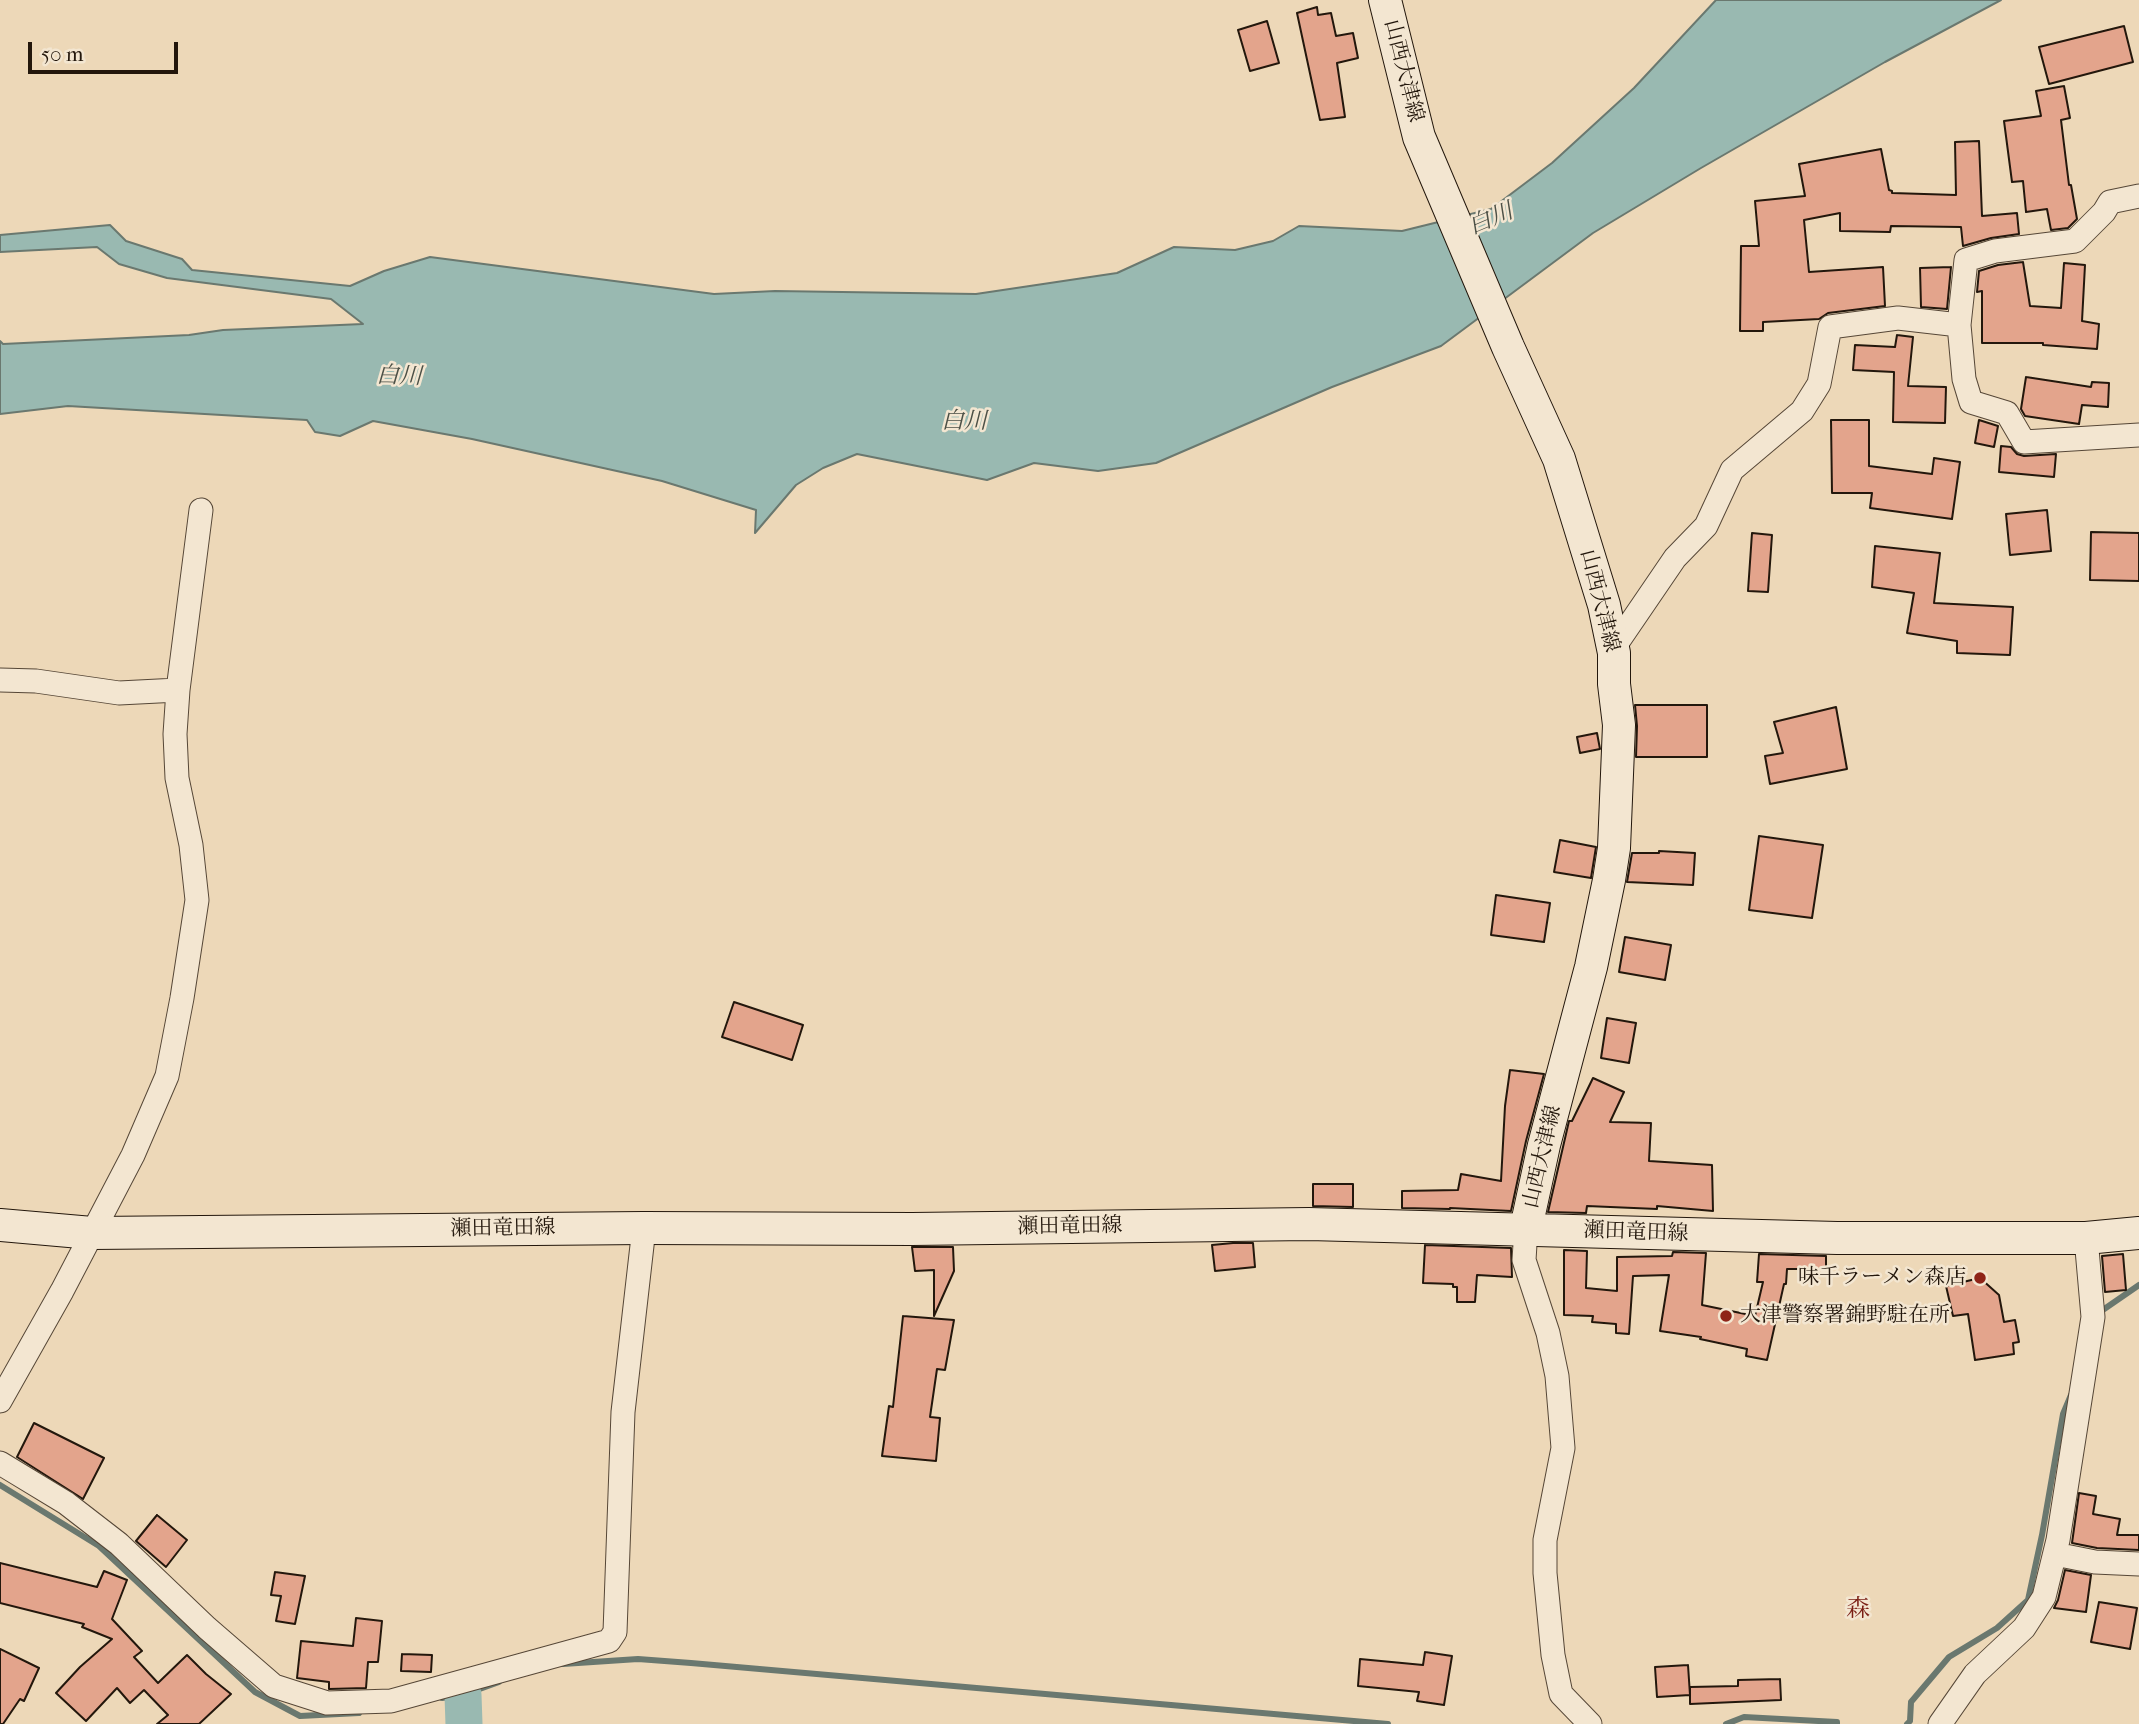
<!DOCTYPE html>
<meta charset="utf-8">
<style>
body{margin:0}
#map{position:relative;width:2139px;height:1724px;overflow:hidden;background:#edd8b8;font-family:"IM FELL French Canon",serif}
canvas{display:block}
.scale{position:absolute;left:28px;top:42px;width:150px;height:32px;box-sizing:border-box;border:4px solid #23170c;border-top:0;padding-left:9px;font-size:21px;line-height:24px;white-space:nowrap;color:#23170c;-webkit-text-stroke:5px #f3e6d1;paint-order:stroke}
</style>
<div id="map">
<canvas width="2139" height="1724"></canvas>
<div class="scale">50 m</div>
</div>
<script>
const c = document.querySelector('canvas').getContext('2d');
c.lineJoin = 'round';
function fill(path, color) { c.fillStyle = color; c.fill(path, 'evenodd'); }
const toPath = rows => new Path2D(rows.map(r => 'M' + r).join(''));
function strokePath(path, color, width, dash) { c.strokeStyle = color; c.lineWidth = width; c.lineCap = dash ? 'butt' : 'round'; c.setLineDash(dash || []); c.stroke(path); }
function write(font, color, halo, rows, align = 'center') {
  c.font = font + ' "IM FELL French Canon","Noto Serif JP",serif'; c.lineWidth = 5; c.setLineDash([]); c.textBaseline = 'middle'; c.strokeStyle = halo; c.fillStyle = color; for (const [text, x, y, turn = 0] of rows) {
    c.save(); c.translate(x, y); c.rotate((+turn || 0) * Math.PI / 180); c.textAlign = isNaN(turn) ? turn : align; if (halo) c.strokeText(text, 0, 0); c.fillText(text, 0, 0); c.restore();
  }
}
const water = toPath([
 [1716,0,2001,0,1885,62,1701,168,1593,233,1441,346,1332,387,1156,463,1098,471,1034,463,987,480,857,454,823,468,796,485,755,533,756,510,662,481,472,439,373,421,340,436,315,432,307,420,68,406,0,414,0,341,3,344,189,335,223,330,363,324,331,299,167,278,119,264,97,247,0,252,0,235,110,225,126,241,182,259,192,270,350,286,384,271,430,257,714,294,775,291,976,294,1117,273,1174,247,1235,250,1273,241,1299,226,1402,231,1491,209,1552,163,1634,88,1716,0]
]);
fill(water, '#99b9b1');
strokePath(water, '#6a786f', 2);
strokePath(toPath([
 [2097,1314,2139,1285],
 [0,1485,99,1546,255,1692,300,1716,359,1713],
 [563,1664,638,1659,691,1663,1388,1724],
 [442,1698,463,1695,499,1682],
 [1726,1724,1744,1717,1837,1722,1837,1724],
 [1907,1724,1910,1721,1911,1702,1949,1657,1997,1628,2028,1600,2042,1535,2063,1414,2071,1395]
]), '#6a786f', 6);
strokePath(toPath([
 [463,1695,464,1724]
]), '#99b9b1', 37);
const building = toPath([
 [1317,7,1318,15,1331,13,1336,36,1353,33,1358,58,1337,63,1345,117,1320,120,1297,13,1317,7],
 [1267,21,1279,63,1250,71,1238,30,1267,21],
 [2124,26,2133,62,2049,84,2039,47,2124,26],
 [2064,86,2070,118,2061,120,2069,185,2071,185,2077,219,2068,228,2051,230,2047,209,2026,212,2023,181,2012,182,2004,121,2041,116,2036,91,2064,86],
 [1979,141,1982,216,2017,213,2019,234,1991,238,1963,246,1961,227,1891,226,1890,232,1840,231,1840,213,1804,220,1809,272,1883,267,1885,306,1828,313,1819,319,1763,322,1763,331,1740,331,1741,246,1759,246,1755,201,1805,196,1799,164,1881,149,1889,190,1892,191,1892,193,1956,195,1955,142,1979,141],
 [2023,262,2030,306,2061,308,2064,263,2085,265,2082,321,2099,324,2097,349,2043,345,2043,343,1982,343,1982,291,1977,292,1979,271,1998,265,2023,262],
 [1951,267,1947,309,1921,307,1920,268,1951,267],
 [1897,335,1913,337,1908,386,1946,387,1945,423,1893,422,1894,372,1853,370,1855,345,1895,347,1897,335],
 [2026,377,2091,387,2092,382,2109,383,2108,407,2082,405,2079,424,2025,416,2021,409,2026,377],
 [1831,420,1869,420,1869,466,1932,474,1934,458,1960,462,1952,519,1870,508,1872,493,1832,493,1831,420],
 [1979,420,1998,426,1994,447,1975,443,1979,420],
 [2001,446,2011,447,2017,454,2024,456,2056,454,2054,477,1999,472,2001,446],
 [2047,510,2051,551,2010,555,2006,514,2047,510],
 [2091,532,2139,533,2139,581,2090,580,2091,532],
 [1752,533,1772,535,1768,592,1748,591,1752,533],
 [1875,546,1940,553,1934,603,2013,607,2010,655,1957,653,1957,641,1907,633,1914,593,1872,587,1875,546],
 [1635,705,1707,705,1707,757,1636,757,1637,726,1635,705],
 [1836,707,1847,769,1770,784,1765,756,1783,753,1774,722,1836,707],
 [1597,733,1600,749,1580,753,1577,737,1597,733],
 [1759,836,1823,845,1812,918,1749,910,1759,836],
 [1560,840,1596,847,1591,878,1554,872,1560,840],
 [1659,851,1695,853,1693,885,1627,882,1632,853,1659,853,1659,851],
 [1496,895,1550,903,1544,942,1491,935,1496,895],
 [1625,937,1671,945,1665,980,1619,972,1625,937],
 [734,1002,803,1025,792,1060,722,1037,734,1002],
 [1607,1018,1636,1023,1629,1063,1601,1058,1607,1018],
 [1510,1070,1544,1074,1526,1141,1511,1211,1450,1208,1450,1209,1402,1208,1402,1191,1458,1190,1461,1174,1501,1181,1505,1106,1510,1070],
 [1593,1078,1624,1092,1610,1122,1651,1123,1649,1161,1712,1165,1713,1211,1657,1206,1657,1209,1587,1206,1586,1213,1548,1212,1569,1121,1572,1121,1593,1078],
 [1313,1184,1353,1184,1353,1207,1313,1206,1313,1184],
 [1233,1243,1253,1243,1255,1267,1215,1271,1212,1245,1233,1243],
 [1425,1245,1511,1248,1512,1277,1477,1275,1475,1302,1457,1302,1457,1287,1453,1287,1453,1284,1423,1283,1425,1245],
 [912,1247,953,1247,954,1271,934,1316,934,1270,915,1271,912,1247],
 [1564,1250,1587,1251,1586,1288,1617,1291,1617,1257,1672,1256,1673,1252,1706,1253,1702,1305,1755,1316,1763,1282,1757,1282,1759,1254,1826,1256,1826,1269,1787,1269,1786,1284,1784,1284,1767,1360,1746,1356,1747,1349,1700,1339,1701,1337,1660,1331,1669,1275,1633,1276,1629,1334,1616,1333,1616,1324,1592,1322,1593,1316,1564,1315,1564,1250],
 [2123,1254,2126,1290,2105,1292,2102,1256,2123,1254],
 [1980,1278,1999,1295,2004,1322,2015,1320,2019,1342,2013,1343,2014,1354,1975,1360,1968,1314,1953,1316,1946,1286,1980,1278],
 [903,1316,954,1320,945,1370,937,1369,930,1417,940,1418,936,1461,882,1456,889,1406,893,1407,903,1316],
 [34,1423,104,1458,83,1499,17,1457,34,1423],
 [2079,1493,2096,1496,2093,1514,2120,1519,2117,1535,2139,1535,2139,1550,2097,1548,2072,1543,2079,1493],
 [157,1515,187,1540,166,1567,136,1541,157,1515],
 [0,1563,97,1587,104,1571,127,1580,112,1619,142,1651,134,1657,158,1683,187,1655,206,1674,231,1694,199,1724,157,1724,168,1715,144,1690,130,1703,117,1688,86,1721,56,1693,80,1667,112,1639,82,1627,84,1624,0,1603,0,1563],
 [2065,1570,2091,1575,2086,1612,2054,1608,2058,1600,2065,1570],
 [275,1572,305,1576,295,1624,276,1621,281,1596,271,1595,275,1572],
 [2099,1602,2137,1608,2130,1649,2091,1642,2099,1602],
 [356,1618,382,1621,378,1662,368,1662,366,1688,329,1689,329,1682,297,1678,301,1641,353,1646,356,1618],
 [0,1649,39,1668,24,1701,20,1699,3,1724,0,1724,0,1649],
 [1425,1652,1452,1656,1444,1705,1417,1701,1419,1692,1358,1686,1360,1659,1423,1665,1425,1652],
 [402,1654,432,1655,431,1672,401,1671,402,1654],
 [1688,1665,1690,1695,1657,1697,1655,1667,1688,1665],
 [1780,1679,1781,1700,1690,1704,1690,1687,1738,1686,1738,1680,1780,1679]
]);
fill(building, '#e3a48c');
strokePath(building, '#23170c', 2);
const minor = toPath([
 [2139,196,2110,202,2104,212,2075,241,1995,251,1966,260,1959,325,1964,379,1971,402,2007,413,2024,442,2139,435],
 [1614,653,1617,643,1675,558,1706,526,1732,470,1802,411,1819,384,1830,327,1898,318,1959,325],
 [0,680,36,681,119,693,178,690],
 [1526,1228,1524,1260,1548,1333,1557,1376,1563,1448,1545,1540,1545,1573,1553,1655,1561,1694,1590,1724],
 [0,1401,62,1291,133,1155,167,1076,182,998,197,900,191,845,177,778,175,734,178,690,201,510],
 [0,1463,66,1503,119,1544,207,1628,274,1686,327,1703,391,1701,609,1641,615,1632,623,1412,644,1228],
 [2055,1554,2095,1562,2139,1564],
 [1940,1724,1975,1674,2024,1628,2044,1597,2058,1540,2093,1317,2086,1238]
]);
const secondary = toPath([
 [1385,0,1419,137,1508,347,1559,459,1604,605,1614,653,1614,684,1619,725,1614,848,1609,880,1591,967,1544,1145,1526,1228],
 [0,1225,92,1233,644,1228,912,1229,1309,1224,1837,1238,2086,1238,2139,1233]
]);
strokePath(minor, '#564737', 25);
strokePath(secondary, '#23170c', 34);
strokePath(minor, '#f3e6d1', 23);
strokePath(secondary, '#f3e6d1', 32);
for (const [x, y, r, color] of [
 [1980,1278,7,"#8f2418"],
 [1726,1316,7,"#8f2418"]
]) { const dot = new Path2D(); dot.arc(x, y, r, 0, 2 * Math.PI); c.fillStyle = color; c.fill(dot); strokePath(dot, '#f3e6d1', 2.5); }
write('21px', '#23170c', '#f3e6d1', [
 ["山西大津線",1403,71,76],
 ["山西大津線",1599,601,76],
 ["山西大津線",1543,1157,-77],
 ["瀬田竜田線",1070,1227,-1],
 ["瀬田竜田線",503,1229,-1],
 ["瀬田竜田線",1636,1233,2]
]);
write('21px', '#23170c', '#f3e6d1', [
 ["味千ラーメン森店",1966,1278],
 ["大津警察署錦野駐在所",1740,1316,"left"]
], 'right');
write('italic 23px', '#4c5046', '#f3e6d1', [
 ["白川",1491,220,-23],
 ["白川",399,377,2],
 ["白川",964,422]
]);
write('24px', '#7a1f14', '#f3e6d1', [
 ["森",1858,1610]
]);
</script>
